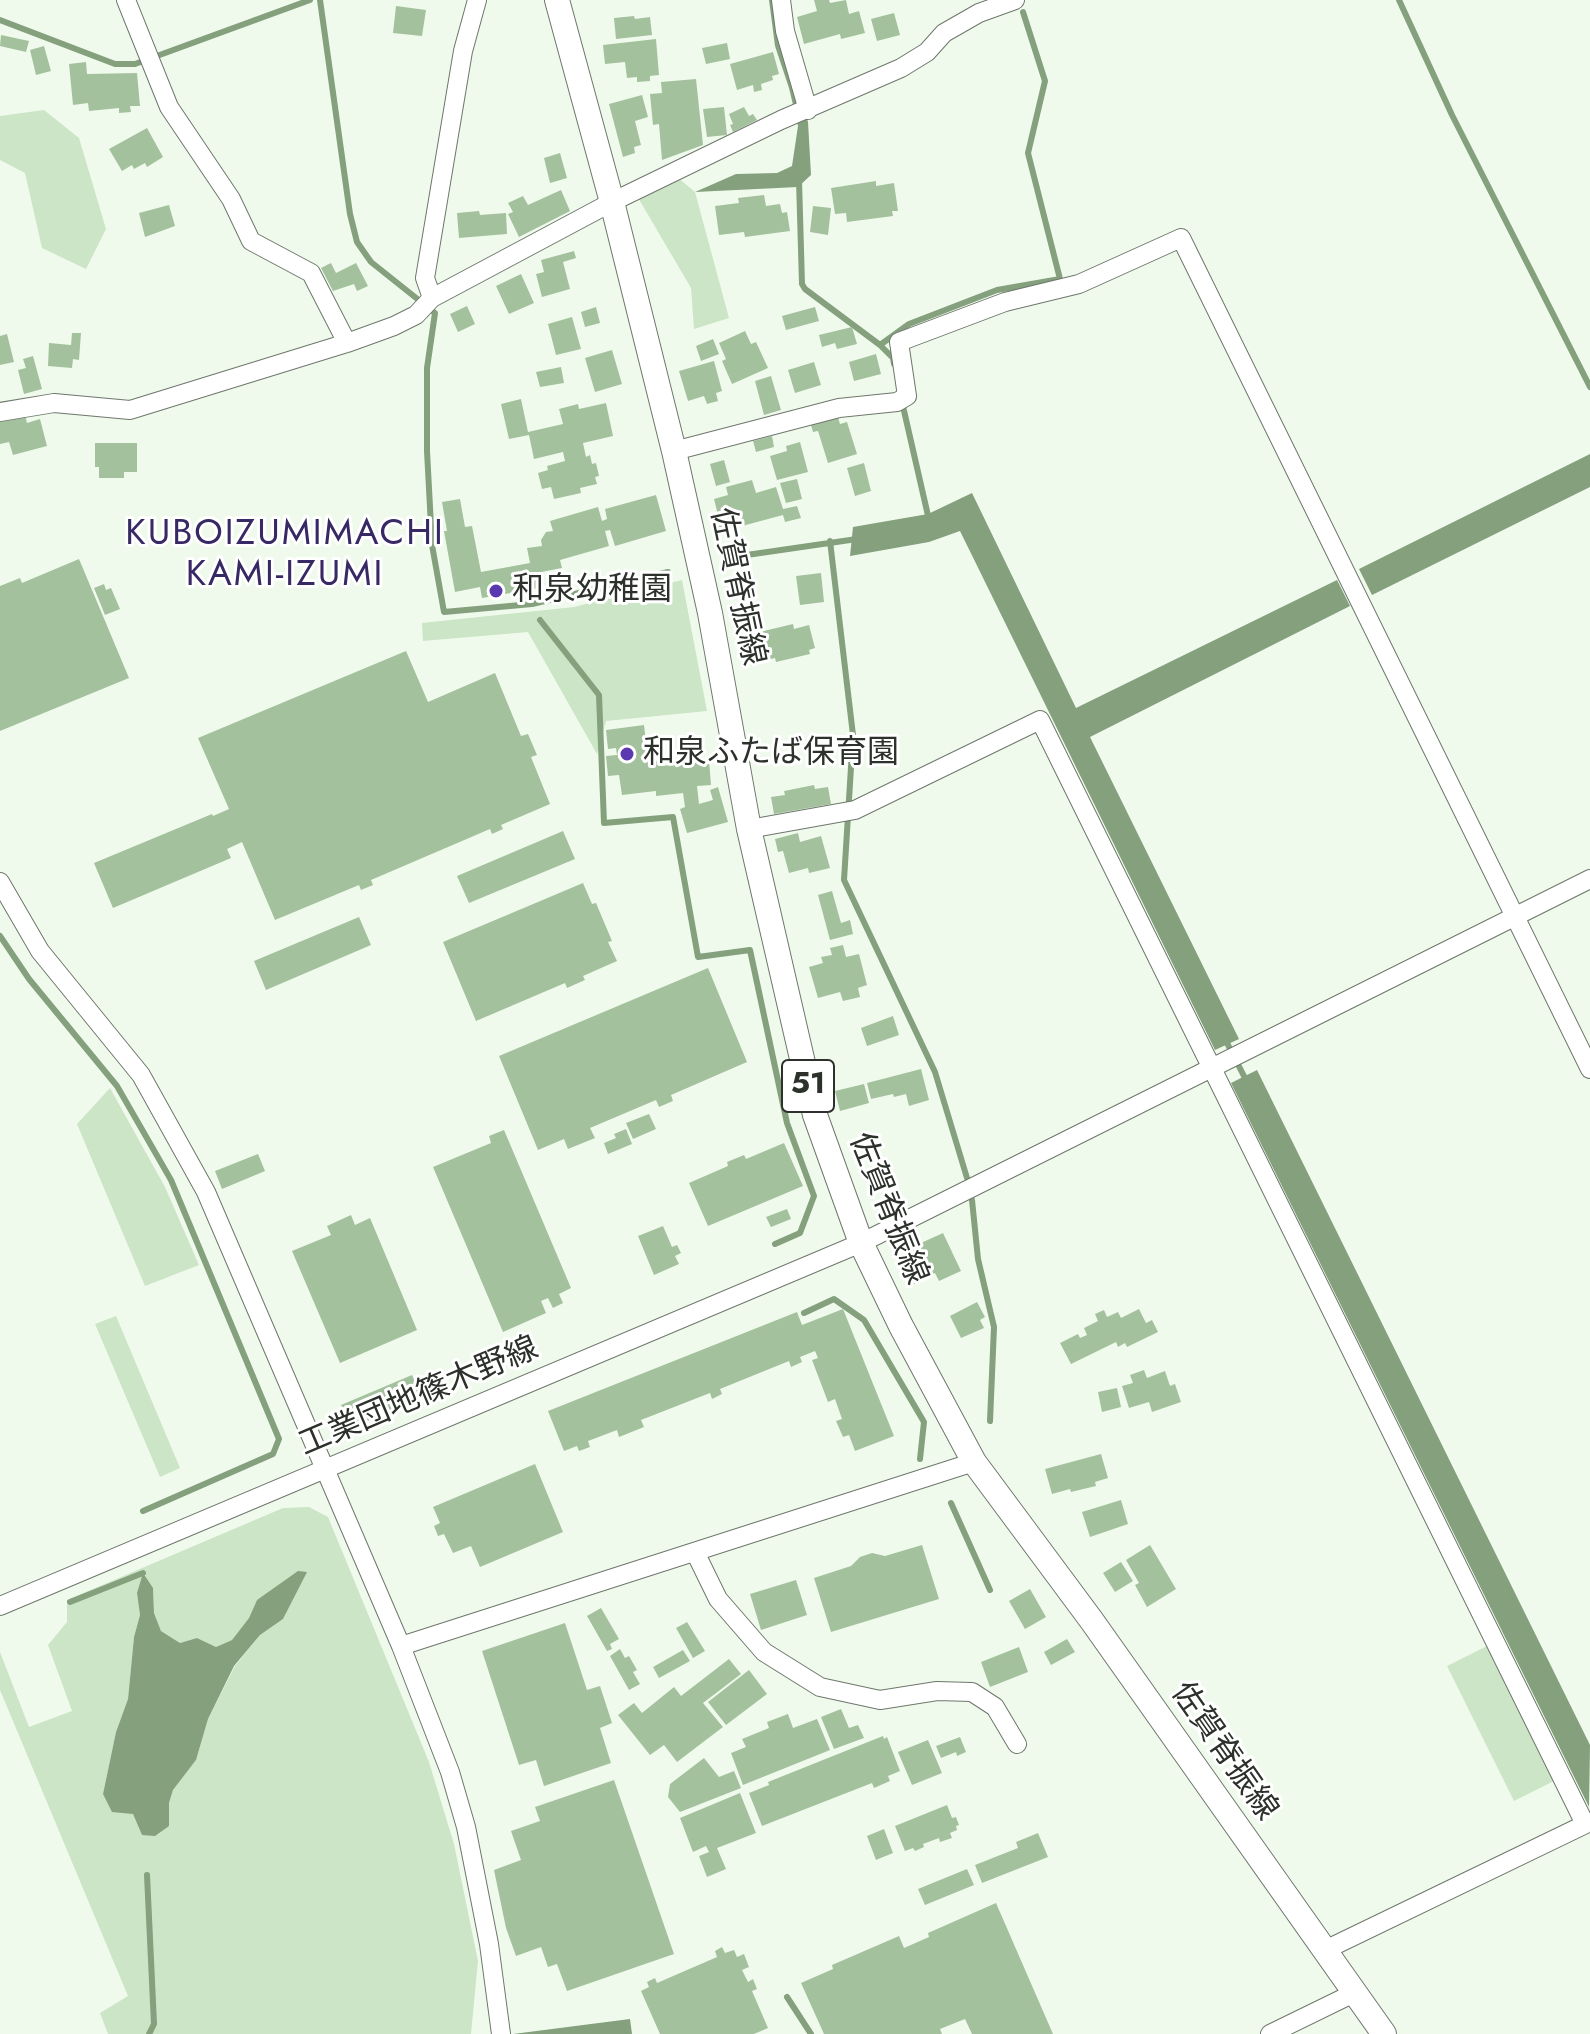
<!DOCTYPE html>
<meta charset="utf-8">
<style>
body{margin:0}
canvas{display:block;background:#effaec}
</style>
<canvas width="1590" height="2034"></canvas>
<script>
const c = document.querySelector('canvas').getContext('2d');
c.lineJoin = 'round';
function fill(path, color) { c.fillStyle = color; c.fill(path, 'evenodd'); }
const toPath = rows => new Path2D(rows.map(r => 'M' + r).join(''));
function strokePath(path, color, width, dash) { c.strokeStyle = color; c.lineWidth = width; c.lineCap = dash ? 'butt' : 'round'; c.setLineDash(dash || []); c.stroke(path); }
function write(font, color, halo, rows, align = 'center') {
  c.font = font + ' Jost,"Noto Sans JP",sans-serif'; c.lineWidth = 6; c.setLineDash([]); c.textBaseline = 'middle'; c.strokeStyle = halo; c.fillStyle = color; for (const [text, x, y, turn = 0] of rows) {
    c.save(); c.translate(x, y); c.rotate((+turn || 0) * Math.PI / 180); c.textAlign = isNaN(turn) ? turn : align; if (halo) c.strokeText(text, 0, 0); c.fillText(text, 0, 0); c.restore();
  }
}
fill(toPath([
 [44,110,79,138,106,229,86,269,42,248,25,173,0,160,0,116],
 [677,177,695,192,729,318,694,329,691,288,637,196],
 [682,580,707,711,606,721,597,754,528,632,423,641,422,623,574,607],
 [110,1088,165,1187,199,1265,145,1286,77,1124],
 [116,1316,180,1468,160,1477,95,1324],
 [309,1507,328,1517,429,1762,454,1844,478,1961,471,2034,108,2034,100,2013,128,1996,0,1690,0,1652,29,1727,72,1711,48,1645,67,1622,67,1600,283,1508],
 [306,1572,283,1619,260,1635,235,1666,208,1719,196,1760,173,1790,169,1803,169,1826,142,1835,133,1814,103,1794,116,1732,128,1699,134,1637,140,1615,137,1593,153,1588,154,1613,161,1631,180,1643,197,1638,216,1647,232,1640,249,1618,257,1600],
 [1489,1645,1556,1780,1514,1801,1447,1666]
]), '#cce5c6');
fill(toPath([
 [769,0,775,0,782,40,808,122,811,175,798,187,695,192,736,174,777,173,792,166,798,126,789,88,775,46],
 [1590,454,1590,487,1372,595,1359,569],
 [972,493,1076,708,1337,580,1350,606,1090,737,1239,1039,1215,1050,960,531,929,542,850,556,853,527,928,514],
 [1257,1070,1590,1745,1589,1807,1231,1083],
 [298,1571,307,1572,283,1619,260,1635,234,1666,208,1719,196,1760,173,1790,169,1803,169,1826,155,1836,142,1835,133,1814,112,1812,103,1794,116,1732,128,1699,134,1637,140,1615,137,1593,143,1573,153,1588,154,1613,161,1631,180,1643,197,1638,216,1647,232,1640,249,1618,257,1600],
 [630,2019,632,2034,513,2034]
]), '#84a07d');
strokePath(toPath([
 [320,0,350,214,357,242,371,262,435,313,427,368,427,451,432,545,444,612,532,604,668,572],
 [1399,0,1452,115,1590,387],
 [0,20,115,64,135,64,310,0],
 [799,180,802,284,805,289,880,345,893,358,894,364],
 [880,345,909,324,997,290,1060,279,1028,153,1045,81,1023,12],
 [902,402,929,520],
 [830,541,853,735,844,880,935,1072,967,1178],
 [726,558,857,539],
 [540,620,599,695,604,823,673,817,698,957,750,950,787,1123,814,1196,800,1233,775,1244],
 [0,936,29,979,117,1086,171,1180,279,1439,273,1454,143,1511],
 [1224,1037,1248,1084],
 [972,1200,978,1259,994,1327,990,1421],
 [804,1313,834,1299,864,1320,924,1422,920,1459],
 [951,1503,990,1590],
 [70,1602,143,1573],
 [147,1875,154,2024,149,2034],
 [787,1997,811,2034]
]), '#84a07d', 6);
fill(toPath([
 [814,0,829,0,830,3,846,0,849,14,859,11,865,33,841,39,840,34,804,44,797,17,817,11],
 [396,6,426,10,422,36,393,33],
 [894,13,900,35,877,41,871,19],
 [634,16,635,19,650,17,652,35,616,39,614,18],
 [1,35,29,41,26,52,0,46],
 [656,39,659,75,650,76,650,81,637,82,637,77,627,78,625,62,605,64,603,45],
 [727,43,730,59,706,64,702,48],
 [44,46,51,71,36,75,30,50],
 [773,52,779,74,772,76,773,80,761,84,762,90,754,92,753,85,737,90,730,64],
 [86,62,87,74,137,73,140,106,130,106,131,112,119,113,119,108,89,111,88,103,73,105,69,64],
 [696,79,703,145,662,160,659,124,653,125,650,94,662,93,661,82],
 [642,95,648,117,635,121,641,145,634,147,635,153,623,157,609,104],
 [724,107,727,135,707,137,703,109],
 [744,107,749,116,753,114,757,120,733,132,730,125,733,124,729,114],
 [147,128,163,157,147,167,145,163,134,169,132,165,122,171,109,149],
 [560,153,567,178,550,183,544,158],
 [876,181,876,186,894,183,898,211,892,211,893,216,847,222,846,213,835,214,831,188],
 [561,190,570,211,519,237,508,214,513,212,508,203,523,196,528,205],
 [764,195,766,206,780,204,782,213,787,212,790,231,745,237,744,232,719,235,715,206,739,203,738,198],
 [169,205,175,226,145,237,139,213],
 [813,206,831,208,828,235,810,232],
 [479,211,480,215,506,213,507,234,459,238,457,213],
 [574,251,576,258,563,262,570,289,542,297,536,274,544,272,541,260],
 [331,263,336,273,356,263,368,286,357,291,354,284,333,291,321,268],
 [521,274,534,303,509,314,496,286],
 [467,306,475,324,458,332,450,314],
 [596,307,600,323,585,327,581,312],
 [815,307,819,321,786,330,782,316],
 [572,317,581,349,556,355,548,324],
 [852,327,857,344,837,349,835,343,822,347,819,335],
 [745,331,751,344,756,342,768,368,732,384,722,361,726,359,719,343],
 [72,333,81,333,79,360,73,359,72,368,48,366,49,343,71,345],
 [7,334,14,362,0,365,0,336],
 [713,339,719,354,701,361,696,346],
 [612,350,622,384,595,392,585,358],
 [876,354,881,374,854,381,849,362],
 [33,356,42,389,24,394,18,370,26,368,23,359],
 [714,361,722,391,716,393,718,401,707,404,704,396,688,401,679,371],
 [814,362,821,385,795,393,788,370],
 [561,367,564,383,540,387,536,372],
 [771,376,781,410,764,415,755,381],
 [521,399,528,432,563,424,559,409,578,404,579,409,606,403,613,436,583,443,586,457,590,455,592,464,596,463,599,476,595,477,597,484,580,488,581,493,554,499,551,487,542,489,538,473,548,470,547,466,565,461,563,452,534,459,529,435,509,439,501,404],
 [837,414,840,424,847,422,857,454,828,463,818,431,813,432,810,422],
 [25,415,27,423,40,419,47,446,13,455,9,442,0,444,0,422],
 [772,436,774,447,756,452,753,441],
 [800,442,808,472,777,480,770,456,787,451,786,446],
 [95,443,137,443,137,472,124,472,124,478,99,478,99,467,95,467],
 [724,460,730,482,716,486,710,464],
 [864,463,871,491,855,496,847,468],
 [797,479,802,499,786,503,780,483],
 [752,480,756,493,776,487,783,509,797,506,801,518,785,522,783,515,716,533,712,516,718,515,714,499,728,495,726,487],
 [656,495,666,531,615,546,610,530,605,531,609,546,560,560,562,568,536,573,539,588,482,598,480,587,455,592,444,531,447,531,442,502,460,499,465,527,472,526,481,572,530,563,527,548,542,546,541,540,546,532,553,531,550,521,598,507,602,521,607,519,605,509],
 [79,559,129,678,0,731,0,586,20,578,22,583],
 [821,573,824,602,800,605,796,576],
 [104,584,106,590,111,588,120,609,105,615,94,588],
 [793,624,794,629,809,625,815,648,809,650,810,654,776,662,775,658,758,662,754,645,749,646,747,635],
 [406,651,428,702,495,673,521,736,528,734,537,755,531,757,550,804,501,825,503,829,492,834,490,829,371,880,373,885,361,890,359,885,275,920,242,842,227,849,231,858,113,908,94,863,212,814,213,816,229,809,198,738],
 [644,725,646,742,651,741,653,751,647,752,648,762,662,760,662,766,709,760,711,785,697,786,699,804,713,800,710,790,718,787,728,822,687,833,680,809,685,807,683,793,656,796,656,791,622,795,619,775,608,776,606,756,617,755,616,748,608,749,606,730],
 [814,785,815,789,828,787,831,804,774,814,771,797,785,795,784,791],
 [563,831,575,859,469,903,457,876],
 [798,833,800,842,821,836,830,868,809,873,808,868,789,873,783,851,778,852,775,839],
 [583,883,592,904,596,903,612,941,608,942,617,961,583,976,585,980,567,988,565,983,476,1021,443,942],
 [832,891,841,923,850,920,853,934,830,940,818,895],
 [359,917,371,945,266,990,254,961],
 [843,945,846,957,859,954,867,985,858,988,860,997,843,1001,840,992,818,998,809,967,823,963,821,957,832,955,830,948],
 [708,968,747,1062,671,1095,673,1101,659,1107,656,1100,590,1128,595,1138,568,1149,564,1139,538,1150,499,1056],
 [893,1016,899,1035,867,1046,861,1028],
 [921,1069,929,1100,909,1106,906,1094,894,1097,893,1094,871,1099,867,1083],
 [864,1084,869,1103,840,1111,835,1091],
 [649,1114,656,1129,633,1139,626,1123],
 [626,1129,632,1144,608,1154,604,1143,616,1138,614,1134],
 [504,1130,571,1288,559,1294,563,1303,553,1308,548,1298,541,1301,546,1313,503,1332,433,1167,491,1143,489,1136],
 [784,1143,803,1186,708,1226,689,1183,728,1166,727,1162,744,1155,746,1159],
 [258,1154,265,1171,222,1189,215,1171],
 [787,1209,791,1219,771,1227,766,1217],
 [351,1215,355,1225,370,1218,417,1330,340,1363,292,1251,331,1235,327,1226],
 [663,1226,672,1247,677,1245,681,1253,675,1256,679,1264,654,1275,638,1236],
 [943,1233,961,1271,939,1281,935,1273,914,1284,905,1267,909,1265,900,1244,918,1236,921,1243],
 [977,1302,985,1317,980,1320,984,1328,961,1338,950,1316],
 [843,1309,894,1436,855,1451,849,1435,843,1437,836,1421,842,1419,835,1399,828,1402,812,1360,818,1358,815,1351,800,1357,802,1362,791,1367,789,1361,720,1389,722,1394,712,1399,710,1393,641,1420,644,1427,619,1437,617,1430,588,1441,590,1447,579,1451,577,1446,564,1451,548,1411,797,1312,802,1325],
 [1139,1309,1146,1323,1152,1320,1158,1332,1127,1347,1125,1343,1118,1347,1116,1342,1071,1364,1060,1343,1078,1334,1080,1338,1087,1335,1084,1328,1098,1321,1095,1314,1104,1310,1107,1317,1118,1312,1121,1318],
 [1144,1370,1147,1378,1165,1371,1170,1386,1175,1384,1181,1402,1152,1412,1149,1402,1129,1408,1122,1386,1133,1383,1130,1375],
 [412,1375,422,1398,351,1428,341,1405],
 [1117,1388,1121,1407,1102,1412,1098,1392],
 [1101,1454,1108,1478,1095,1482,1096,1486,1071,1492,1070,1489,1052,1494,1045,1469],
 [535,1464,563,1532,480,1567,471,1546,453,1553,444,1534,438,1536,434,1526,440,1523,433,1507],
 [1121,1500,1128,1524,1090,1537,1082,1512],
 [922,1545,939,1599,831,1632,814,1578,851,1566,860,1557,872,1553,885,1556],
 [1150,1545,1176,1589,1147,1607,1135,1585,1139,1583,1126,1560],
 [1121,1562,1133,1581,1115,1592,1103,1573],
 [796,1580,807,1615,761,1630,750,1594],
 [1030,1589,1046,1617,1025,1629,1009,1601],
 [601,1608,619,1639,610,1644,612,1649,607,1651,587,1616],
 [687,1622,705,1651,693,1658,676,1628],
 [565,1623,587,1690,600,1686,612,1723,600,1728,611,1763,544,1786,536,1760,519,1765,482,1651],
 [1067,1639,1075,1652,1051,1665,1044,1652],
 [1019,1647,1028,1672,990,1687,981,1662],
 [620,1649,625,1658,629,1656,637,1670,633,1672,640,1684,629,1690,610,1656],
 [683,1650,690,1661,659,1678,653,1667],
 [729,1659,741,1674,703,1703,723,1727,677,1762,664,1745,650,1755,618,1715,634,1703,642,1713,674,1687,681,1696],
 [749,1670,767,1694,726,1725,708,1702],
 [841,1709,849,1728,858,1725,864,1738,834,1749,821,1717],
 [788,1714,793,1728,817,1719,830,1750,743,1785,731,1753,746,1747,742,1739,769,1728,767,1722],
 [883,1736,884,1739,887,1737,900,1771,888,1776,890,1781,874,1788,872,1783,762,1826,749,1793,769,1785,768,1782],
 [960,1737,966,1752,957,1756,956,1752,941,1758,936,1746],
 [928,1740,942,1773,912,1785,898,1752],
 [704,1758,719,1777,734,1771,741,1788,680,1812,668,1797,670,1784],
 [614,1780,674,1954,567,1991,557,1964,548,1967,541,1947,516,1956,506,1928,494,1870,521,1860,511,1831,540,1821,535,1807],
 [740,1793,756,1833,717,1848,726,1869,707,1877,699,1856,709,1852,706,1846,693,1852,680,1818],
 [947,1805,952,1818,956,1817,959,1825,956,1826,957,1830,950,1833,952,1838,940,1842,939,1838,923,1844,924,1847,915,1851,913,1848,905,1851,895,1826],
 [884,1829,893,1853,876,1860,867,1836],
 [1038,1833,1048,1857,982,1883,975,1865,1018,1848,1016,1842],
 [967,1869,974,1885,925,1905,918,1889],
 [996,1903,1053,2034,972,2034,965,2019,940,2029,942,2034,824,2034,801,1983,833,1969,832,1965,899,1936,904,1948,929,1937,928,1933],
 [722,1947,725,1953,734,1950,737,1957,744,1954,749,1967,742,1970,748,1982,753,1979,757,1989,752,1991,768,2028,754,2034,660,2034,641,1991,649,1987,647,1982,655,1978,657,1983,717,1957,715,1951]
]), '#a4c19d');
const minor = toPath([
 [126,0,169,107,231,199,251,241,311,273,347,343],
 [781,0,785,31,808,110],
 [432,298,425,278,463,51,477,0],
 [0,412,54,403,130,410,347,343,394,326,416,315,432,298,612,202,781,120,901,68,927,52,944,33,979,13,1015,0],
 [674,451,839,408,897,402,907,396,899,342,1005,302,1079,284,1181,238,1590,1069],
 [749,829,855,810,1040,720,1585,1824],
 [0,882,40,951,141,1075,206,1192,401,1646,450,1772,466,1827,489,1944,501,2034],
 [695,1552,718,1599,764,1652,820,1687,880,1700,937,1691,972,1692,995,1707,1017,1744],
 [0,1606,861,1243,1590,879],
 [401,1646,974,1462],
 [1323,1951,1590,1822],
 [1270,2034,1354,1993]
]);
const major = toPath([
 [557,0,612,202,674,451,710,613,749,829,815,1115,861,1243,901,1326,974,1462,1092,1621,1384,2034]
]);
strokePath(minor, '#6e776c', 20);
strokePath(major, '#6e776c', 26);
strokePath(minor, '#fff', 18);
strokePath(major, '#fff', 24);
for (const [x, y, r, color] of [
 [496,591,8,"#5938b0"],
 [627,754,8,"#5938b0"]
]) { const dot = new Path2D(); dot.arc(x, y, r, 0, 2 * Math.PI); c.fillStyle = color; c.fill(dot); strokePath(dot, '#fff', 3); }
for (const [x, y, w] of [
 [808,1086,52]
]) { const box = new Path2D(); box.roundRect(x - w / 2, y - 26, w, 52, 6); c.fillStyle = '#fff'; c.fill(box); strokePath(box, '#2c312b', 2); }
write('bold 30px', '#2c312b', null, [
 ["51",808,1086]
]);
write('32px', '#2c312b', '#fff', [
 ["佐賀脊振線",736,587,78],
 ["佐賀脊振線",887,1209,68],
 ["工業団地篠木野線",419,1398,-23],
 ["佐賀脊振線",1223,1752,55]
]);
write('32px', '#2c312b', '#fff', [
 ["和泉幼稚園",512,591],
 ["和泉ふたば保育園",643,754]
], 'left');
c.letterSpacing = '2px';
write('36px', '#362964', '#fff', [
 ["KUBOIZUMIMACHI",285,535],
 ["KAMI-IZUMI",285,576]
]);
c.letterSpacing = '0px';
</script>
